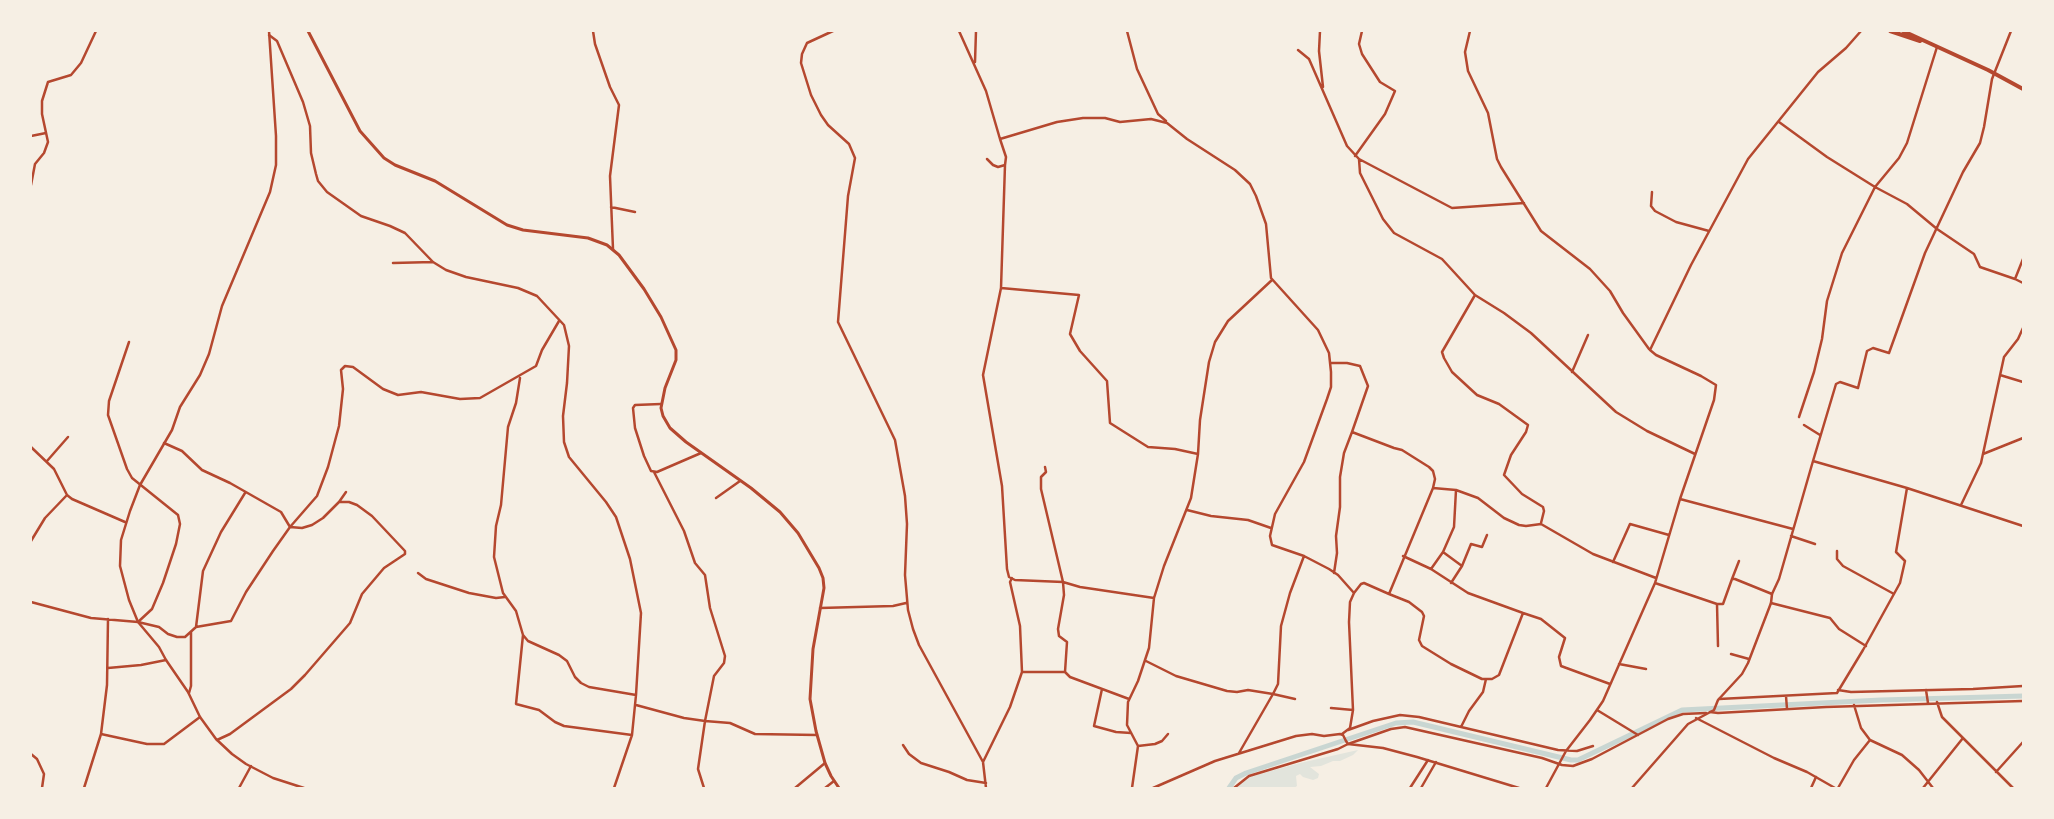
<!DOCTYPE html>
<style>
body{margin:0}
#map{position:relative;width:2054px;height:819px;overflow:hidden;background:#f6efe4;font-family:Inter,sans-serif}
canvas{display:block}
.frame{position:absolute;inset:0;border:32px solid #f6efe4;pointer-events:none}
</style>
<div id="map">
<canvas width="2054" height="819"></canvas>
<div class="frame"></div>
</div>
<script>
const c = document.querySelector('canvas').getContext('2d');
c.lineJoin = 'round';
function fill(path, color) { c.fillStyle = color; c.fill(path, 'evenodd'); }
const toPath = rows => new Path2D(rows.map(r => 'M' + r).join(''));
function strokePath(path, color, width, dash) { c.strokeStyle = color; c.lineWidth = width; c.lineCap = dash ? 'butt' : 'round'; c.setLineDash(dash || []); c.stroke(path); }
fill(toPath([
 [1358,750,1353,755,1340,761,1333,761,1321,766,1310,767,1319,774,1318,778,1313,780,1303,777,1300,774,1296,776,1297,786,1294,788,1235,788,1249,777,1300,763]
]), '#e2e4dc');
strokePath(toPath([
 [1229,788,1236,778,1246,773,1396,723,1413,722,1571,760,1578,760,1682,710,1881,700,2023,696]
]), '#c9d6d2', 5);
strokePath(toPath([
 [593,31,595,44,610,87,619,105,610,176,613,249],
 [833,31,807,43,802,54,801,63,811,95,821,115,828,125,849,144,855,158,848,196,838,322,895,440,905,496,907,524,905,575,908,610,913,629,919,645,983,762,986,788],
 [959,31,986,91,1000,139,1057,122,1083,118,1105,118,1120,122,1151,119,1167,123,1187,139,1235,170,1250,184,1256,196,1266,224,1271,278,1318,330,1329,353,1331,372,1331,387,1327,399,1304,462,1275,514,1270,536,1272,545,1304,556,1329,569,1338,575,1354,593,1361,584,1364,583,1389,594,1433,488,1456,490,1478,498,1504,518,1519,525,1526,526,1541,524,1593,554,1656,578],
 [1127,31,1137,69,1158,114,1166,121],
 [1320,31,1319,51,1323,87],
 [1470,31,1465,52,1468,71,1488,113,1497,159,1501,167,1541,231,1590,269,1610,291,1623,313,1649,349],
 [269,35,277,41,303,102,310,126,311,153,316,174,318,181,327,192,361,216,390,226,405,233,433,262,446,270,466,277,518,288,537,296,564,325,569,346,567,383,563,416,564,442,569,457,606,502,616,517,630,559,641,613,636,695],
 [1298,50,1309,59,1347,146,1359,159,1452,208,1524,203],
 [975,62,976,31],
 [1779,122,1827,157,1875,187,1907,204,1937,229,1974,254,1980,267,2015,279],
 [31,136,46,133],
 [1355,156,1385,114,1395,91,1380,82,1362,54,1359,44,1362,31],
 [987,159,993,165,998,167,1005,165,1006,157,1000,139],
 [1359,159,1360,173,1383,219,1394,233,1442,259,1475,295],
 [1005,165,1001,288,983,375,1002,486,1007,569,1009,577,1015,580,1063,582,1080,587,1154,598],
 [31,185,35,164,44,153,48,142,42,114,42,101,48,82,71,75,81,63,96,31],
 [1652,192,1651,206,1655,211,1676,222,1709,231],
 [611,207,635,212],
 [2023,259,2015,279,2023,283],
 [393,263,433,262],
 [1001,288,1079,295,1070,334,1080,351,1107,381,1110,423,1148,447,1175,449,1198,454],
 [129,342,109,401,108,415,127,469,132,478,178,515,180,524,176,544,163,583,152,609,138,622],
 [1330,363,1347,363,1360,366,1368,386,1352,432,1394,448,1402,450,1429,467,1433,471,1435,479,1433,488],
 [1572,372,1588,335],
 [2000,375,2023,382],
 [520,378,516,403,508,427,501,505,496,526,494,557,503,593,516,611,523,635,528,641,559,655,567,661,575,677,581,683,589,687,636,695,632,735,614,788],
 [661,404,635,405,633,408,635,428,644,456,651,471,657,472,701,453],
 [1799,417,1814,372,1822,339,1827,301,1842,253,1875,187,1899,158,1907,143,1937,47],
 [1804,425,1820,435],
 [164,443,182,451,202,470,230,483,281,512,290,527,302,528,312,525,323,518,339,502,349,502,357,505,372,516,405,551,405,554,384,568,362,594,350,623,305,675,291,689,230,734,217,740],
 [31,447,54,469,67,495,72,499,125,522],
 [1983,454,2023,438],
 [47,461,68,437],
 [1813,461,1836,384,1840,382,1858,388,1867,351,1873,348,1889,353,1925,253,1963,172,1980,143,1984,127,1992,79,2011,31],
 [1045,467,1046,472,1041,477,1041,489,1063,582,1064,595,1058,629,1059,636,1067,642,1065,672,1070,677,1129,699],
 [716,498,740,481],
 [1680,499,1793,529],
 [339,502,346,492],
 [1961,505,1981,463,2004,357,2018,339,2023,328],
 [1187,510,1211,516,1248,520,1271,528],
 [1541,523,1544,511,1543,507,1522,494,1504,475,1511,455,1526,432,1528,425,1499,404,1477,395,1452,372,1444,358,1442,352,1475,295,1504,313,1531,333,1616,412,1647,431,1695,454],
 [1791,536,1815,544],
 [31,541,45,518,67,495],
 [1837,551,1837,559,1843,566,1894,594],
 [1443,552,1462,566],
 [1613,562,1630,524,1669,535],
 [1431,569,1443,552,1454,527,1456,490],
 [418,573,426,579,469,593,496,598,505,597],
 [1334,573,1337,553,1336,536,1340,507,1340,477,1344,453,1352,432],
 [1732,579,1739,561],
 [1451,583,1462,566,1471,544,1482,547,1487,535],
 [1655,583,1717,604,1723,604,1732,579,1735,579,1772,594,1779,579,1813,461,1907,488,2023,526],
 [1389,594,1409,602,1422,612,1424,616,1419,640,1422,646,1451,664,1482,679,1492,679,1499,675,1523,613,1468,593,1431,569,1403,556],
 [31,602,91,618,138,622,159,627,168,634,177,637,185,637,196,627,231,621,246,592,273,551,290,527,317,496,328,467,339,426,343,389,341,370,345,366,353,367,383,389,398,395,421,392,460,399,480,398,536,366,542,350,559,321],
 [1771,603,1830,618,1839,629,1866,646],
 [1717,604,1718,646],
 [820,608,893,606,906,603],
 [1523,613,1541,619,1565,638,1559,657,1561,666,1610,684],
 [196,627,203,571,221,532,245,493],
 [523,635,516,704,539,710,555,722,564,726,632,735],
 [1731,654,1749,659],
 [1146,661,1176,676,1227,691,1237,692,1248,690,1273,694,1239,753],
 [1619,664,1646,669],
 [108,668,141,665,166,660],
 [1022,672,1065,672],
 [1102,689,1094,726,1116,732,1131,733],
 [1838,690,1851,692,1973,689,2023,686],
 [1926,690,1928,703],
 [189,693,191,686,191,632],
 [1786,696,1787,709],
 [1295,699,1273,694,1278,684,1281,626,1290,593,1304,556],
 [1719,699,1837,693,1863,650,1900,583,1905,561,1896,552,1907,488],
 [1937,702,1942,717,2013,788],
 [636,705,684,718,705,721,714,676,724,663,725,656,710,608,705,575,695,563,684,531,654,472],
 [1854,705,1861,728,1870,740,1902,755,1919,770,1933,788],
 [1331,708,1353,710],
 [1597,710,1638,735],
 [1710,712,1718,713,1826,707,2023,701],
 [1461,727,1469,711,1483,692,1486,679],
 [1348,730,1373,721,1400,715,1419,717,1558,750,1577,751,1593,746],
 [101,734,107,685,108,619],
 [1342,734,1350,728,1353,710,1349,622,1350,602,1354,593],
 [903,745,909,754,921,763,949,772,967,780,986,783],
 [1138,746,1155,744,1162,741,1168,734],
 [31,754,37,759,44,774,42,788],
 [983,762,1010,707,1022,672,1020,626,1010,582,1012,578],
 [1996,772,2023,742],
 [84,788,101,734,147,744,164,744,200,717],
 [239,788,251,766],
 [704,788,698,769,705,721,730,723,755,734,817,735],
 [795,788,825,763],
 [825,788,834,781],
 [1132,788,1138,746,1127,725,1128,702,1138,681,1149,648,1154,598,1164,566,1191,498,1198,454,1200,420,1209,362,1215,342,1228,321,1272,280],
 [1153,788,1215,761,1296,736,1312,734,1324,736,1340,734,1343,735,1346,741],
 [1234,788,1249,776,1338,749,1348,744,1391,729,1405,727,1542,758,1562,765,1573,766,1592,759,1668,719,1683,714,1706,713],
 [1410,788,1428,760],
 [1421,788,1436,762],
 [1546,788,1566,751,1590,720,1603,701,1655,583,1680,499,1714,400,1716,385,1701,376,1656,355,1650,350,1691,265,1748,159,1818,72,1846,48,1861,31],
 [1811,788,1816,777],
 [1838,788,1854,760,1870,740],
 [1923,788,1963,738]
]), '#b5482f', 2.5);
strokePath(toPath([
 [269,31,276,136,276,165,270,192,222,306,209,354,200,375,180,407,172,430,140,485,130,511,121,540,120,566,129,600,138,622,159,647,166,660,188,692,200,717,216,739,232,754,246,764,273,778,304,788],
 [1696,718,1774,758,1807,772,1835,788],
 [1346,741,1348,744,1383,748,1417,757,1519,788],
 [1632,788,1688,724,1714,710,1718,700,1742,674,1748,663,1771,603,1772,594]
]), '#b5482f', 2.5);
strokePath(toPath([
 [308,31,360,131,384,158,395,165,435,181,507,225,523,230,588,238,607,245,619,255,644,289,661,317,676,350,676,360,665,388,661,408,663,416,670,428,686,442,751,488,780,512,798,533,819,568,823,578,824,588,813,649,810,699,816,731,825,763,831,776,839,788]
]), '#b5482f', 3);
strokePath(toPath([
 [1890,31,1920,41],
 [1903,31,1988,70,2023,89]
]), '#b5482f', 4);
</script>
